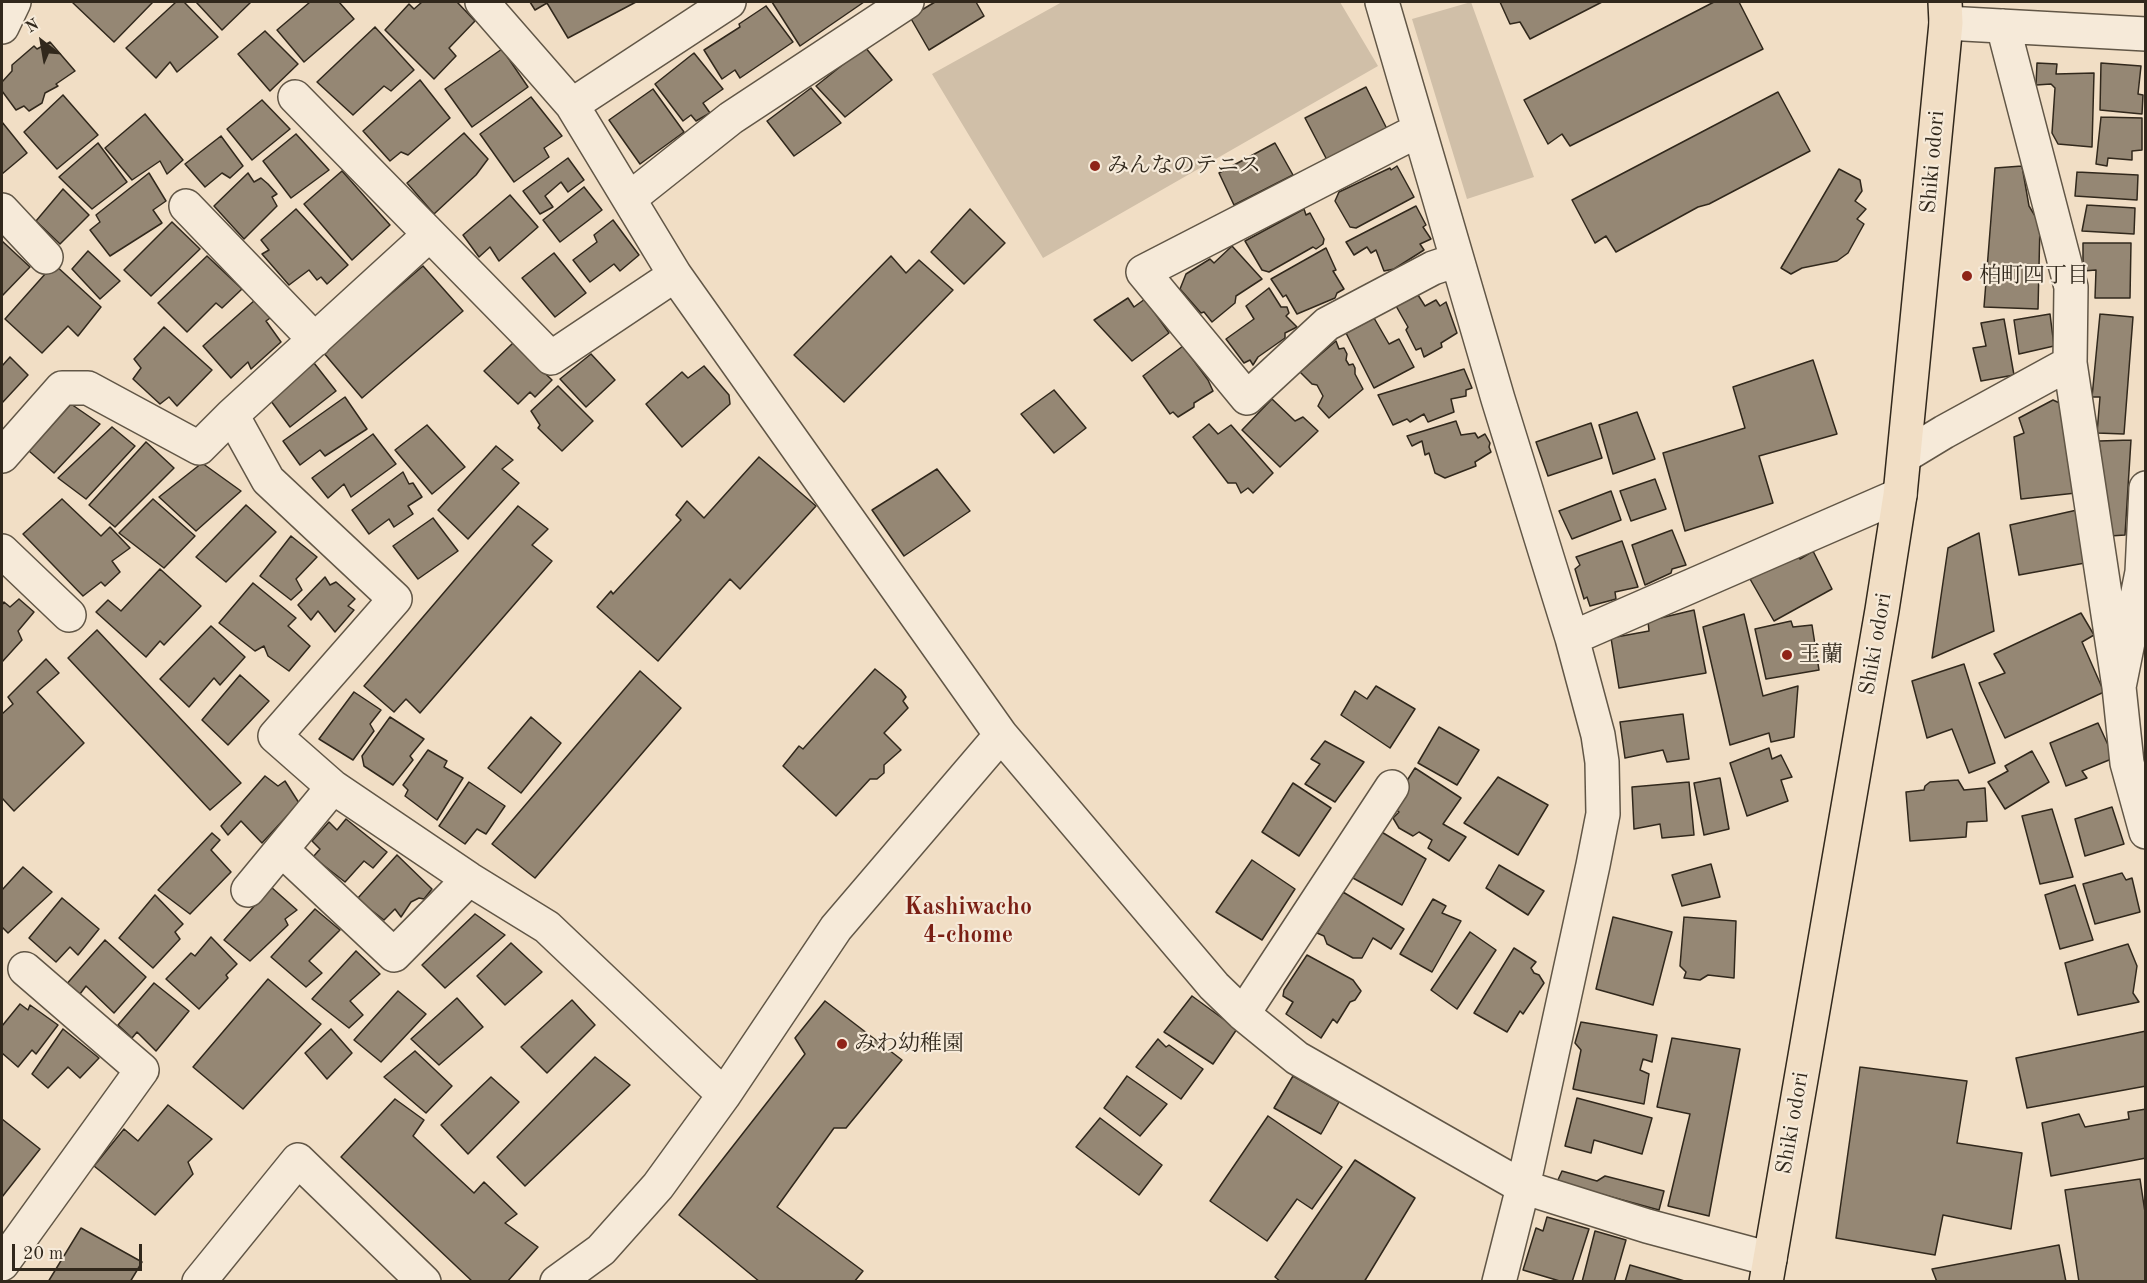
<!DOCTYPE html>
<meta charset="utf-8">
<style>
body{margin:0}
#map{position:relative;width:2147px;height:1283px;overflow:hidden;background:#f1dec5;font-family:"Old Standard TT",serif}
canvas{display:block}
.frame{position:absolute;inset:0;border:3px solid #31281c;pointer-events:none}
.north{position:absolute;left:12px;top:12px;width:60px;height:60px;-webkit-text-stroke:4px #f6ead9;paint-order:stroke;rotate:329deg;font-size:16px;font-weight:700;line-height:24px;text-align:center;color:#31281c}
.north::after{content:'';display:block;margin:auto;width:21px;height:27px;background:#31281c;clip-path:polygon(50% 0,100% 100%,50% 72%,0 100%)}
.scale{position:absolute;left:12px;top:1244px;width:130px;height:27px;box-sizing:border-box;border:3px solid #31281c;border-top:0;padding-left:8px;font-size:18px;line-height:21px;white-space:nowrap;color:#31281c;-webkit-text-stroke:4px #f6ead9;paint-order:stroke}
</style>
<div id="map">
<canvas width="2147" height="1283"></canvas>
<div class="frame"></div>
<div class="north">N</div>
<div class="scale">20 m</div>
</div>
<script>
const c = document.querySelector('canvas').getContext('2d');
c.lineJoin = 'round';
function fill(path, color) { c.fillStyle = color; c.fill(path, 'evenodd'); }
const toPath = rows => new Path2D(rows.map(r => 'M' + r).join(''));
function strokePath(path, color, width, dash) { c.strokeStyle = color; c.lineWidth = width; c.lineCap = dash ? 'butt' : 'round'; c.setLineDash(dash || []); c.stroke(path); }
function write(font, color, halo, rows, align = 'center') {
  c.font = font + ' "Old Standard TT","Noto Serif JP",serif'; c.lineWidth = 4.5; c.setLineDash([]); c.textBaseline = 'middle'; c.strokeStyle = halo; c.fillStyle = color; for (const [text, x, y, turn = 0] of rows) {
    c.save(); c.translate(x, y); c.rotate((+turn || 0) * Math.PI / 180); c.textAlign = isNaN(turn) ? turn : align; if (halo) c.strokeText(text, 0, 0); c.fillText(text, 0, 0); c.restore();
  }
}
fill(toPath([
 [1062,2,1340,2,1378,66,1043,258,932,74],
 [1471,2,1534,177,1467,199,1412,19]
]), '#d0bfa8');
const building = toPath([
 [72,2,153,2,114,42,72,2],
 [176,2,184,2,218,37,177,72,170,62,156,78,126,48,176,2],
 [196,2,251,2,222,30,196,2],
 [310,2,339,2,354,19,304,62,277,30,310,2],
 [422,2,457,2,475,21,449,48,456,56,434,79,385,30,409,4,414,9,422,2],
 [530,2,636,2,568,38,547,3,535,10,530,2],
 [772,2,864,2,800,46,772,2],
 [935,2,976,2,984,16,929,50,910,17,935,2],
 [1500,2,1602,2,1530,39,1520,22,1510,24,1500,2],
 [1714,2,1739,2,1763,49,1570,146,1562,134,1548,144,1524,100,1714,2],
 [766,6,793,42,740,78,735,70,722,79,704,50,740,27,739,24,766,6],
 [375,27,414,70,391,91,384,86,353,115,317,82,375,27],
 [265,31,298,64,270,91,238,54,265,31],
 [50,42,75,71,56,84,58,86,45,93,42,103,29,111,24,106,16,110,2,91,2,82,12,71,12,65,34,46,37,49,50,42],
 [865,47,892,80,845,117,816,86,865,47],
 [502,49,528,87,472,127,445,89,502,49],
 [694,53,723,89,703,103,710,113,696,121,691,115,683,121,655,84,694,53],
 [2037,63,2057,64,2056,74,2094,73,2092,147,2058,144,2052,133,2055,88,2051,84,2036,85,2037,63],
 [2101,63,2141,66,2138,94,2143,95,2142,114,2100,110,2101,63],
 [420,80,450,118,408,155,401,152,390,161,363,131,420,80],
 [1366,87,1387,129,1327,160,1305,118,1366,87],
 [811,88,841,123,794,156,767,121,811,88],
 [653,89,684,132,640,164,609,120,653,89],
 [1778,92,1810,151,1709,204,1698,207,1616,252,1606,236,1595,243,1572,200,1778,92],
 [63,95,98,135,57,169,24,132,63,95],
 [531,97,562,136,544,148,549,157,514,182,480,134,531,97],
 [262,100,290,129,252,160,227,129,262,100],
 [145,114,183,160,167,174,160,161,132,180,105,148,145,114],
 [2101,117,2142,118,2142,150,2132,151,2132,160,2108,158,2107,166,2096,164,2101,117],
 [2,122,27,153,2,174,2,122],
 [464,133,488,159,476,175,434,214,407,183,464,133],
 [296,134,329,170,291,198,263,161,296,134],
 [221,136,243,166,230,178,222,173,205,187,185,164,221,136],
 [98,143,127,182,92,209,59,177,98,143],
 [1275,143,1293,175,1234,205,1219,173,1275,143],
 [568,158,584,180,568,192,561,182,545,196,553,207,540,214,523,191,568,158],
 [1397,166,1414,197,1356,228,1350,227,1335,201,1339,192,1390,168,1391,170,1397,166],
 [2022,166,2029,206,2040,224,2038,309,1984,307,1995,168,2022,166],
 [1839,169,1860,180,1862,191,1855,201,1866,209,1857,219,1864,224,1848,253,1837,261,1802,268,1791,274,1781,268,1839,169],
 [342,171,390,225,352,260,304,204,342,171],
 [2077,172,2138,175,2137,200,2075,196,2077,172],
 [149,173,166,201,153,210,162,223,110,256,90,230,100,222,96,215,149,173],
 [248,173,254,182,261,178,268,184,277,194,272,197,277,206,244,239,214,206,248,173],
 [584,187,602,210,560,242,543,220,584,187],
 [63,189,89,215,60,244,36,221,63,189],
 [510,195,538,227,499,261,490,247,479,257,463,235,510,195],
 [2087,205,2135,208,2134,234,2082,231,2087,205],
 [1416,206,1426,225,1423,227,1431,239,1420,244,1424,250,1394,269,1384,271,1376,250,1371,253,1367,247,1354,255,1346,242,1416,206],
 [296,209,348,265,327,284,321,277,317,280,309,270,289,285,262,254,269,250,261,240,296,209],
 [970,209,1005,243,964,284,931,252,970,209],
 [1304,209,1306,215,1310,213,1324,239,1323,244,1316,249,1313,247,1269,272,1262,270,1245,241,1304,209],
 [613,220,639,255,620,271,614,264,590,282,573,260,597,242,594,235,613,220],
 [172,222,200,249,151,296,124,270,172,222],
 [2,241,30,267,2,296,2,241],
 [2083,243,2131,243,2130,298,2095,298,2096,270,2083,271,2083,243],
 [1232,246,1262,279,1236,296,1235,303,1212,322,1204,312,1201,313,1180,289,1186,274,1210,259,1214,263,1232,246],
 [1326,248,1336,270,1333,271,1344,289,1337,293,1335,298,1297,314,1286,295,1283,297,1271,279,1326,248],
 [88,251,120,281,100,299,72,269,88,251],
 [554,253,586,293,555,317,522,278,554,253],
 [207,256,242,289,222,308,216,303,187,332,158,303,207,256],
 [891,256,906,273,919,260,953,290,844,402,794,355,891,256],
 [54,264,101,307,78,336,68,326,42,353,5,319,54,264],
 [423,266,463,311,362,398,323,352,423,266],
 [1269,288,1281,307,1287,307,1289,313,1286,316,1297,327,1285,333,1285,338,1258,357,1253,365,1250,360,1244,363,1226,339,1254,319,1246,306,1269,288],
 [1418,295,1425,306,1436,300,1440,306,1446,302,1457,333,1441,343,1442,347,1424,357,1421,348,1416,350,1406,330,1408,327,1396,306,1418,295],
 [1128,298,1134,307,1145,299,1169,333,1132,361,1094,320,1128,298],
 [255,300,273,316,266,321,281,342,251,369,248,362,231,378,203,346,255,300],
 [2050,314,2054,346,2019,354,2014,320,2050,314],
 [2100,314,2133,317,2124,434,2097,433,2100,397,2092,397,2100,314],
 [1374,318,1389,344,1399,339,1414,367,1374,388,1346,333,1374,318],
 [2004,319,2014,375,1981,381,1973,348,1986,346,1981,323,2004,319],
 [164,327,212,370,177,406,169,397,160,404,133,379,141,368,134,359,164,327],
 [1336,341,1339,349,1344,348,1347,354,1346,360,1349,365,1353,364,1355,368,1355,374,1363,389,1329,418,1318,406,1323,396,1317,385,1312,384,1300,372,1336,341],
 [513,343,552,380,535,397,530,392,518,404,484,371,513,343],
 [1183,346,1208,380,1213,391,1194,403,1194,407,1178,417,1173,412,1170,414,1143,376,1183,346],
 [591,354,615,380,586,407,560,379,591,354],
 [10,357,28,375,2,403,2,366,10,357],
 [1813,360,1837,434,1759,456,1773,503,1685,531,1663,453,1745,428,1733,387,1813,360],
 [314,363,336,391,290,427,271,401,314,363],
 [704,366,729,395,730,404,682,447,646,404,682,372,688,378,704,366],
 [1464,369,1472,388,1466,390,1466,396,1451,399,1454,412,1428,422,1424,414,1410,422,1407,419,1393,425,1378,395,1464,369],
 [558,386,593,421,562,451,538,428,540,425,531,411,558,386],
 [1054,390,1086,428,1054,453,1021,414,1054,390],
 [345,397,367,429,325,456,320,450,300,465,283,441,345,397],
 [1272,399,1295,421,1303,417,1318,431,1280,467,1242,430,1272,399],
 [2053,400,2066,406,2076,493,2021,499,2014,437,2024,433,2019,418,2053,400],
 [71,404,100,424,54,473,29,451,71,404],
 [1637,412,1655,459,1613,474,1599,425,1637,412],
 [1456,421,1461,435,1475,433,1478,438,1485,434,1490,443,1489,447,1491,452,1475,462,1476,466,1445,478,1435,473,1429,453,1425,455,1422,441,1412,446,1407,436,1456,421],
 [1591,423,1602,458,1548,476,1536,442,1591,423],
 [1209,424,1218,434,1231,425,1273,473,1253,493,1248,488,1241,493,1236,483,1228,483,1193,437,1209,424],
 [427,425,465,467,432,494,395,450,427,425],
 [112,427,135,446,86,499,58,478,112,427],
 [373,434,396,464,351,497,344,484,328,498,312,478,373,434],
 [2131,440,2125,535,2110,536,2099,441,2131,440],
 [146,442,174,468,115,527,89,505,146,442],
 [496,446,513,460,502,469,519,483,468,539,438,510,496,446],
 [759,457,816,506,740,589,730,579,658,661,597,607,611,591,613,594,681,520,676,515,687,501,704,518,759,457],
 [202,463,241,491,196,531,159,497,202,463],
 [937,469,970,511,904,556,872,510,937,469],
 [403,472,409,484,413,483,422,497,408,506,413,514,394,527,389,519,369,534,352,510,403,472],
 [1655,479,1666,509,1631,521,1620,491,1655,479],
 [1611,491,1621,520,1572,539,1559,511,1611,491],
 [62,499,101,536,110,527,130,548,112,561,120,572,105,586,101,582,83,596,23,534,62,499],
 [153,499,195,536,164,568,119,533,153,499],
 [246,505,276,532,226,582,196,557,246,505],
 [518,506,548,529,532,545,552,561,420,713,406,699,394,712,364,686,518,506],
 [2077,510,2085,563,2019,575,2010,525,2077,510],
 [433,518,458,551,418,579,393,546,433,518],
 [1672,530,1686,565,1672,569,1671,573,1645,585,1632,545,1672,530],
 [1979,533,1994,631,1932,658,1948,548,1979,533],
 [291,536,317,557,296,579,302,590,291,600,260,576,291,536],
 [1622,541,1638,587,1615,592,1616,599,1590,606,1587,597,1584,599,1575,569,1580,565,1576,557,1622,541],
 [1813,551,1832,589,1774,621,1750,579,1797,555,1800,559,1813,551],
 [160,569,201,606,164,645,160,641,146,657,96,612,108,600,121,611,160,569],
 [325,577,330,585,336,582,355,599,348,606,354,610,335,632,318,611,311,620,298,605,325,577],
 [253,583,296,618,288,626,310,646,289,671,268,656,264,646,255,651,219,623,253,583],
 [19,599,34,612,18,631,22,640,2,662,2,605,4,602,10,607,19,599],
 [1694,610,1706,673,1619,688,1611,638,1649,631,1648,621,1694,610],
 [2081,613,2094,635,2082,642,2104,692,2005,738,1979,683,2005,673,1994,654,2081,613],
 [1744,614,1763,696,1798,686,1794,737,1771,742,1769,733,1730,745,1703,627,1744,614],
 [1791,621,1793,627,1812,625,1819,670,1766,679,1755,629,1791,621],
 [211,626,245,657,220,685,214,678,189,707,160,679,211,626],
 [97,630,241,783,210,810,68,658,97,630],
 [46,659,59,673,37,692,84,743,14,811,2,798,2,714,13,704,8,697,46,659],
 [1964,664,1995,763,1969,773,1952,729,1927,738,1912,681,1964,664],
 [875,669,901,690,906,697,903,701,908,708,884,733,901,750,884,765,884,773,877,779,870,779,836,816,783,766,799,746,803,749,875,669],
 [640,671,681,708,535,878,492,844,640,671],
 [240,675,269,701,228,745,202,720,240,675],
 [1376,686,1415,709,1390,748,1341,715,1355,691,1367,699,1376,686],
 [354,692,381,710,370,724,374,731,353,760,319,739,354,692],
 [1683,714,1689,759,1667,762,1663,750,1625,758,1620,722,1683,714],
 [390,717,424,739,410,756,413,760,393,785,364,766,362,756,390,717],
 [531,717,561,743,521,793,488,768,531,717],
 [2098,723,2114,758,2082,771,2087,778,2066,786,2050,743,2098,723],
 [1439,727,1479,750,1457,785,1418,763,1439,727],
 [1325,741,1364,762,1335,802,1305,784,1320,764,1311,759,1325,741],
 [1769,748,1772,759,1781,755,1792,777,1781,780,1788,801,1747,816,1730,763,1769,748],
 [428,750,447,761,444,767,463,778,437,820,405,796,408,790,403,785,428,750],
 [2032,751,2049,782,2005,809,1988,782,2008,771,2005,766,2032,751],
 [1415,768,1461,798,1443,824,1466,837,1449,861,1428,848,1432,840,1419,832,1413,836,1399,828,1393,818,1399,812,1391,806,1415,768],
 [265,776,278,786,285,781,299,803,262,843,241,821,228,835,221,826,265,776],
 [1498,777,1548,805,1518,855,1464,823,1498,777],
 [1720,778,1729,829,1704,835,1694,783,1720,778],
 [1958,780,1964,790,1985,788,1987,821,1967,822,1966,837,1910,841,1906,792,1924,790,1925,786,1930,782,1958,780],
 [469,782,505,806,486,834,477,829,465,844,439,826,469,782],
 [1689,782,1694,835,1662,838,1660,824,1634,829,1632,787,1689,782],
 [1293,783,1331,808,1299,856,1262,832,1293,783],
 [2112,807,2124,844,2085,856,2075,819,2112,807],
 [2052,809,2073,877,2040,884,2022,816,2052,809],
 [346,819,387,852,373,868,364,861,345,882,313,857,320,849,312,841,329,822,337,830,346,819],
 [1380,831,1426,859,1402,905,1353,878,1380,831],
 [212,833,220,840,211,850,231,872,190,914,158,890,212,833],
 [397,855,432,889,424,899,419,898,411,902,401,917,395,909,384,920,357,899,397,855],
 [1252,860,1295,889,1262,940,1216,912,1252,860],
 [1711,864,1720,897,1682,906,1672,875,1711,864],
 [1499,865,1544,891,1528,915,1486,888,1499,865],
 [23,867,52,892,8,933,2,927,2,890,23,867],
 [2122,873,2126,880,2132,878,2140,912,2095,924,2083,884,2122,873],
 [2075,885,2093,940,2060,949,2045,895,2075,885],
 [271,887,297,910,285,919,288,925,250,961,224,940,271,887],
 [1343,892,1404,929,1391,949,1373,938,1362,958,1353,958,1327,944,1324,936,1317,933,1343,892],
 [155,895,183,924,175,932,180,939,153,968,119,938,155,895],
 [62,898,99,929,78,955,70,947,56,962,29,938,62,898],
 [1433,899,1446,906,1442,913,1461,921,1432,972,1400,954,1433,899],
 [315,909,340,930,309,961,322,973,306,987,271,957,315,909],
 [475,914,505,935,445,988,422,965,475,914],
 [1613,917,1672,932,1653,1005,1596,989,1613,917],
 [1684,917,1736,921,1734,978,1708,975,1700,980,1684,978,1686,972,1680,966,1684,917],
 [1470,932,1496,950,1457,1009,1431,990,1470,932],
 [211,937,237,964,226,975,228,978,199,1009,166,979,191,953,195,956,211,937],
 [105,940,146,977,114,1013,86,986,77,998,65,986,105,940],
 [511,943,542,972,505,1005,477,976,511,943],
 [2128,944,2137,966,2133,993,2139,1002,2078,1015,2065,963,2128,944],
 [1514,948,1536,962,1531,968,1534,973,1539,975,1544,983,1523,1014,1520,1011,1507,1032,1474,1013,1514,948],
 [356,951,380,974,350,1001,363,1015,349,1028,312,999,356,951],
 [1307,955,1353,980,1361,991,1355,1000,1350,1002,1337,1023,1333,1019,1321,1038,1286,1014,1293,1002,1283,996,1284,990,1307,955],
 [268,979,321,1024,243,1109,193,1067,268,979],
 [154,983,189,1011,156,1051,137,1032,132,1038,118,1025,154,983],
 [398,991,426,1014,381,1062,354,1040,398,991],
 [1192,996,1237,1029,1213,1064,1164,1032,1192,996],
 [457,998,483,1027,439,1065,411,1039,457,998],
 [572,1000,595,1025,547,1073,521,1047,572,1000],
 [825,1001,902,1060,846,1128,834,1128,777,1207,863,1271,854,1282,760,1282,679,1215,805,1054,795,1038,825,1001],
 [20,1004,28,1010,30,1005,58,1025,36,1054,32,1050,18,1067,2,1053,2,1026,20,1004],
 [1581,1022,1657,1035,1652,1062,1643,1059,1640,1070,1649,1074,1644,1104,1573,1089,1581,1050,1575,1043,1581,1022],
 [63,1029,99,1058,80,1078,68,1067,48,1088,32,1074,63,1029],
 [331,1029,352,1053,327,1079,305,1053,331,1029],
 [2146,1031,2146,1086,2027,1108,2016,1058,2146,1031],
 [1672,1038,1740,1049,1709,1216,1668,1206,1690,1114,1657,1107,1672,1038],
 [1158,1039,1166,1047,1169,1045,1203,1069,1181,1099,1136,1067,1158,1039],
 [415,1051,452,1086,426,1113,384,1077,415,1051],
 [595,1057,630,1085,525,1186,497,1157,595,1057],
 [1860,1067,1967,1081,1957,1143,2022,1153,2011,1229,1943,1215,1935,1255,1836,1238,1860,1067],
 [1127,1076,1167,1104,1140,1136,1104,1108,1127,1076],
 [1293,1076,1339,1102,1321,1134,1274,1108,1293,1076],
 [491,1077,519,1102,468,1154,441,1125,491,1077],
 [1577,1098,1652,1118,1642,1154,1594,1140,1591,1153,1565,1146,1577,1098],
 [395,1099,424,1120,413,1136,474,1193,484,1182,517,1214,505,1223,538,1247,507,1282,473,1282,341,1157,395,1099],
 [168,1105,212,1139,188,1162,193,1174,155,1215,94,1166,124,1129,138,1141,168,1105],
 [2146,1109,2146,1158,2051,1176,2042,1123,2079,1114,2085,1127,2129,1119,2128,1112,2146,1109],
 [1268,1116,1342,1167,1312,1209,1297,1199,1267,1241,1210,1201,1268,1116],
 [1100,1118,1162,1165,1139,1195,1076,1147,1100,1118],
 [2,1119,40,1149,2,1197,2,1119],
 [1355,1160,1415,1198,1364,1282,1281,1282,1275,1277,1355,1160],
 [1562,1171,1597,1181,1605,1176,1664,1191,1659,1210,1557,1182,1562,1171],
 [2140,1179,2146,1219,2146,1282,2079,1282,2065,1190,2140,1179],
 [1547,1217,1589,1229,1572,1282,1563,1282,1523,1270,1536,1228,1543,1231,1547,1217],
 [81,1228,142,1262,130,1282,48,1282,81,1228],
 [1595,1231,1626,1240,1614,1282,1582,1282,1595,1231],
 [2059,1245,2066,1282,1937,1282,1932,1269,2059,1245],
 [1630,1265,1688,1282,1625,1282,1630,1265]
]);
fill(building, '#958774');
strokePath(building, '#31281c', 1.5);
const minor = toPath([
 [482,2,572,105,675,275,1001,735,1214,986,1243,1014,1297,1058,1523,1187,1647,1226,1770,1259],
 [1382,2,1498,399,1572,638,1598,735,1602,762,1603,814,1593,865,1523,1187,1499,1282],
 [1946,23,2146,34],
 [2003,26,2071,287,2070,363,2119,687],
 [2,27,14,2],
 [295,97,551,358,675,275],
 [572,105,729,2],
 [1419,130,1143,272,1247,398,1327,324,1433,268,1457,260],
 [629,199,731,118,907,2],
 [186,206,315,340],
 [2,210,46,257],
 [1906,455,1944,432,2070,363],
 [2,456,62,388,88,388,199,448,232,415],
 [2146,488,2142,572,2119,687,2127,763,2146,832],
 [2,551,69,615],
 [1572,638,1900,495],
 [333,787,469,879,547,927,724,1095],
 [282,850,394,955,469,879],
 [248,890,333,787,275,736,395,599,268,480,232,415,429,235],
 [1243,1014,1392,787],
 [2,1264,142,1070,25,969],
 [199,1282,298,1160,424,1282],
 [557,1282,601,1250,658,1186,724,1095,836,928,1001,735]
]);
const major = toPath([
 [1766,1282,1882,610,1900,495,1946,23,1945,2]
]);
strokePath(minor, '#615646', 36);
strokePath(major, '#31281c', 36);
strokePath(minor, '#f6ead9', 33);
strokePath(major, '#f1dec5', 33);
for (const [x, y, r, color] of [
 [1095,166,6,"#8f2418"],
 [1967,276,6,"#8f2418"],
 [1787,655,6,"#8f2418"],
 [842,1044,6,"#8f2418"]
]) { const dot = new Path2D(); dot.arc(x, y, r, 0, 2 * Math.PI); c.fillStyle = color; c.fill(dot); strokePath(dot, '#f6ead9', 2); }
write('22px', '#31281c', '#f6ead9', [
 ["Shiki odori",1933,162,-85],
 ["Shiki odori",1876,644,-80],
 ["Shiki odori",1793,1123,-80]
]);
write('22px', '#31281c', '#f6ead9', [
 ["みんなのテニス",1107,166],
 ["柏町四丁目",1979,276],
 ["王蘭",1799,655],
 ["みわ幼稚園",854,1044]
], 'left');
write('bold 24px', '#7a1f14', '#f6ead9', [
 ["Kashiwacho",968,908],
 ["4-chome",968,936]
]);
</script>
